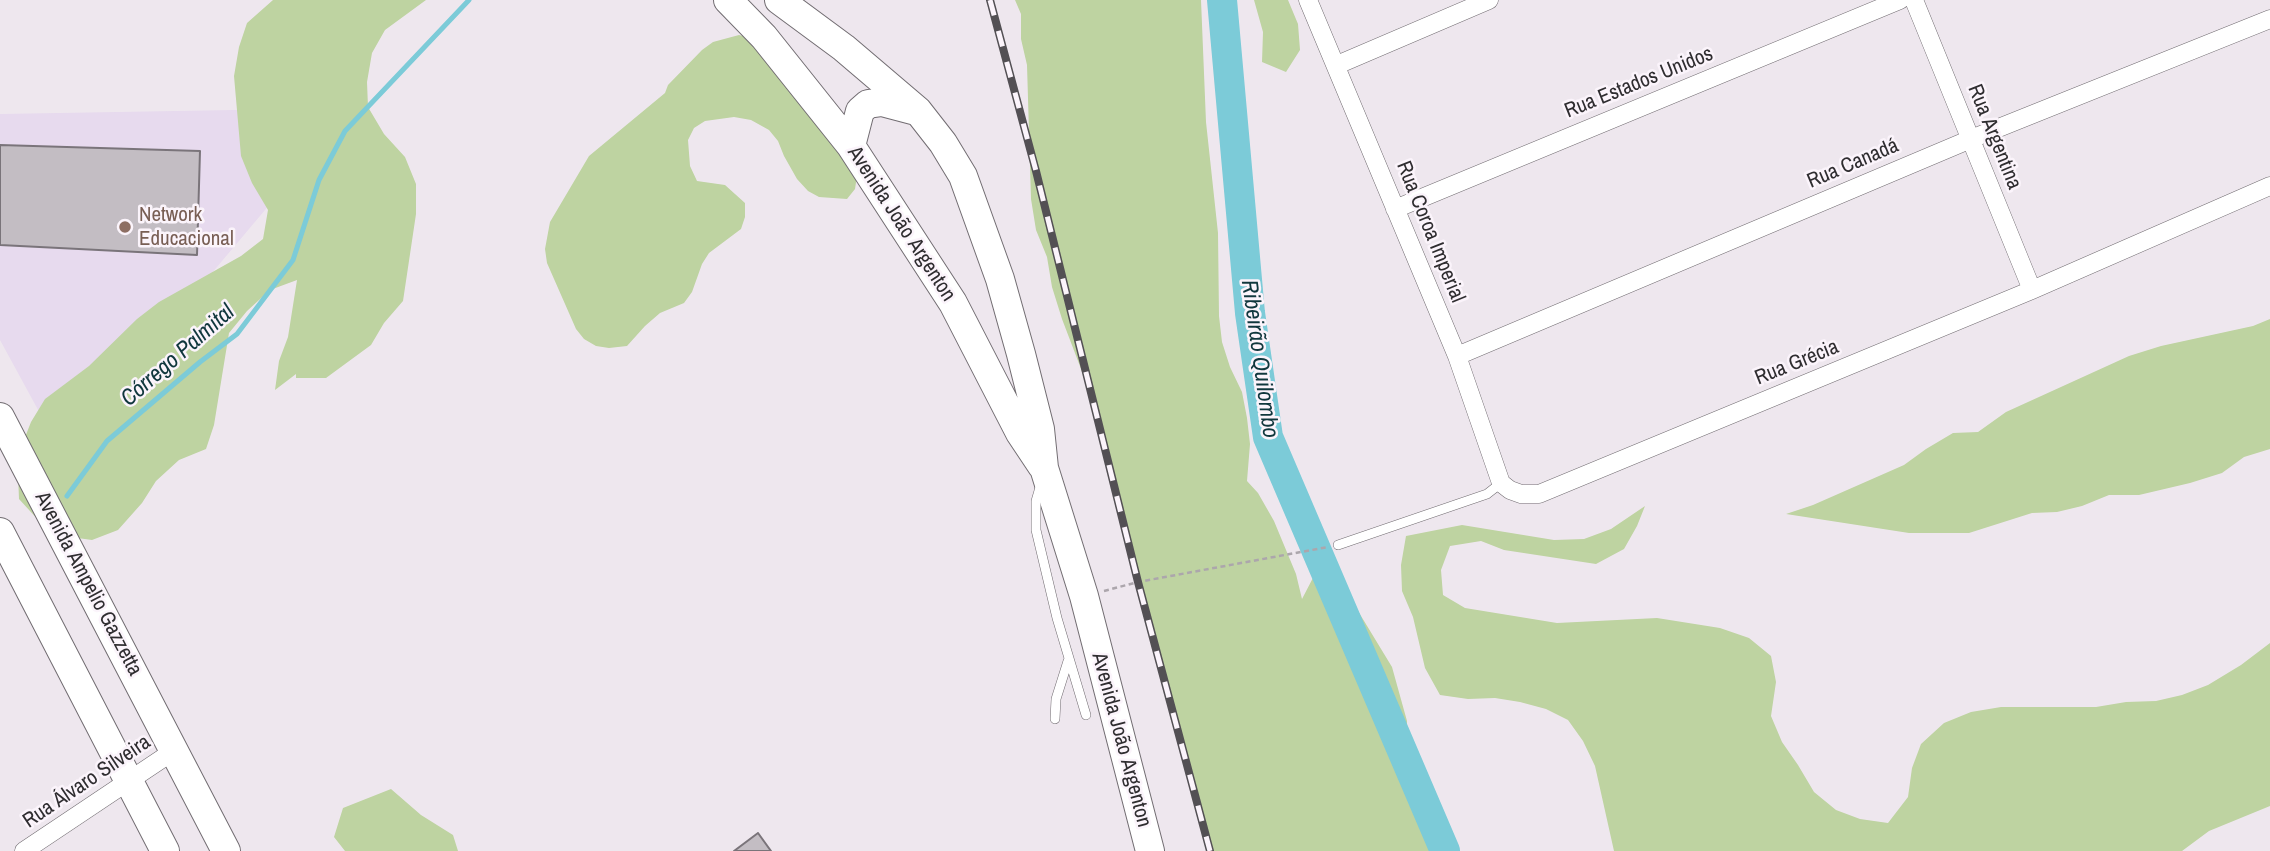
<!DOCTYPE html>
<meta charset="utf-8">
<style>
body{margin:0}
canvas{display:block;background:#eee7ee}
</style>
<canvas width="2270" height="851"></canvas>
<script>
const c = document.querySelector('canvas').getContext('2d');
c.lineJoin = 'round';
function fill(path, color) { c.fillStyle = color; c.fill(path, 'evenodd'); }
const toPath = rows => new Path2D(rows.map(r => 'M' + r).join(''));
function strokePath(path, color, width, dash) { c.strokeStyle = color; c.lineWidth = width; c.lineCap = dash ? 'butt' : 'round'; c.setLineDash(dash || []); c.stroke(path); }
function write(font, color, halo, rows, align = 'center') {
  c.font = font + ' "Archivo Narrow",sans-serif'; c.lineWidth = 5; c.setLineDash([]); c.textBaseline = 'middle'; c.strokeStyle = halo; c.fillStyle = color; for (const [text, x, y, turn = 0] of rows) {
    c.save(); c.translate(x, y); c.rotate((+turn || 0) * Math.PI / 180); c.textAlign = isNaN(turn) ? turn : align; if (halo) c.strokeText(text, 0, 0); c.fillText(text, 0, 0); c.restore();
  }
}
fill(toPath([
 [351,108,61,452,0,340,0,114]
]), '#e7daee');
fill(toPath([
 [273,0,426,0,385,30,372,53,367,82,368,107,384,134,405,157,416,184,416,214,403,301,384,323,371,345,326,378,296,378,296,374,275,390,279,361,288,337,297,280,270,290,247,311,229,333,214,425,206,449,179,460,156,481,142,503,118,530,92,540,63,536,40,522,19,499,18,474,22,445,31,422,45,399,89,366,137,319,159,302,241,256,263,239,268,210,252,183,241,156,234,76,239,47,247,23],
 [1015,0,1201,0,1206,122,1218,233,1219,316,1222,342,1230,367,1242,392,1247,418,1250,444,1247,481,1258,493,1274,521,1296,574,1302,599,1315,574,1329,574,1341,583,1392,667,1407,721,1407,764,1427,818,1447,851,1211,851,1119,497,1114,496,1094,403,1062,319,1052,287,1047,257,1036,230,1031,199,1027,65,1021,39,1021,14],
 [1254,0,1288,0,1298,24,1300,50,1286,72,1262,62,1263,32],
 [739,35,752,38,857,176,855,189,847,199,819,197,808,191,797,179,784,156,778,141,769,130,751,120,734,117,705,121,694,128,688,140,690,166,697,181,725,185,745,203,745,217,741,229,709,253,702,264,692,292,684,303,660,313,645,326,627,346,609,348,596,346,584,339,576,329,547,263,545,249,550,222,589,156,665,93,668,85,702,50,713,42],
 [2270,319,2270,449,2244,457,2222,473,2190,483,2139,495,2109,495,2082,506,2057,512,2032,513,1969,533,1909,533,1786,514,1813,505,1904,465,1926,449,1953,433,1978,432,2006,412,2129,356,2161,346,2253,326],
 [1645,506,1637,526,1624,549,1596,564,1504,550,1481,541,1450,546,1441,570,1443,595,1465,608,1557,623,1657,618,1720,628,1749,638,1771,656,1776,682,1771,716,1782,742,1798,765,1814,792,1836,810,1860,819,1888,823,1908,797,1912,768,1921,744,1944,723,1971,712,2001,707,2096,707,2126,702,2156,701,2182,695,2208,685,2241,665,2270,643,2270,806,2209,831,2182,851,1614,851,1595,766,1583,741,1568,720,1546,709,1520,702,1495,698,1468,699,1440,695,1425,668,1413,617,1402,591,1401,565,1406,536,1462,525,1554,540,1584,539,1611,529],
 [391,789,421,815,453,835,458,851,345,851,334,837,343,808]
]), '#bed3a1');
strokePath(toPath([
 [67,496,107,441,200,362,237,334,293,260,319,180,345,131,469,0]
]), '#7ccbd8', 5);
strokePath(toPath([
 [1222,0,1250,313,1268,437,1445,851]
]), '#7ccbd8', 30);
const building = toPath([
 [0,145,200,151,197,255,0,245,0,145],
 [758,833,771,851,734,851,758,833]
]);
fill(building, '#c3bdc3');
strokePath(building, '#7a747a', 2);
const service = toPath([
 [1041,484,1036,501,1036,530,1057,618,1086,715],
 [1338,545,1487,494,1501,483],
 [1055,719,1056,699,1068,661]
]);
const minor = toPath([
 [1308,0,1457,356,1501,483,1510,490,1521,494,1539,494,2032,290,2270,186],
 [1914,0,2032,290],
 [1337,65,1489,0],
 [1395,209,1900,0],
 [1457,356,1971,139,2270,19],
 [24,851,175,750]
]);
const primary = toPath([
 [728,0,764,37,851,146,953,303,1020,433,1042,466],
 [779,0,844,48,918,111,943,143,963,176,1000,279,1021,354,1040,429,1044,468,1084,596,1150,851],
 [851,146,860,111,868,104,882,102,916,111],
 [0,417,226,851],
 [0,532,165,851]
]);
strokePath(service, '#726d72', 10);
strokePath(minor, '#726d72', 19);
strokePath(primary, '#726d72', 30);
strokePath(toPath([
 [1104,591,1138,582,1328,547]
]), '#aca6ac', 2.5, [5, 3.5]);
strokePath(service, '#fff', 9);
strokePath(minor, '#fff', 18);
strokePath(primary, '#fff', 28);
const rail = toPath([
 [990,0,1036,171,1138,582,1210,851]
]);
strokePath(rail, '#535054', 8);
strokePath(rail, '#fbf4fb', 5, [16]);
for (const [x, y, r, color] of [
 [125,227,7,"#8d6e63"]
]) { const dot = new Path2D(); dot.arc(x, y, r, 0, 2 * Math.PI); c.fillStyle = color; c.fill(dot); strokePath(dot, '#fbf4fb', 2.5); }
write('21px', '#2f2d30', '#fbf4fb', [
 ["Rua Estados Unidos",1639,83,-22],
 ["Rua Argentina",1994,137,68],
 ["Rua Canadá",1853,164,-23],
 ["Avenida João Argenton",901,224,57],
 ["Rua Coroa Imperial",1430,232,68],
 ["Rua Grécia",1797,363,-22],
 ["Avenida Ampelio Gazzetta",88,584,62],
 ["Avenida João Argenton",1121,740,75],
 ["Rua Álvaro Silveira",87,782,-34]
]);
write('21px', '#785e54', '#fbf4fb', [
 ["Network",139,215],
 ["Educacional",139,239]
], 'left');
write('italic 23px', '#10373d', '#fbf4fb', [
 ["Córrego Palmital",178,356,-41],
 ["Ribeirão Quilombo",1259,359,82]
]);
</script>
